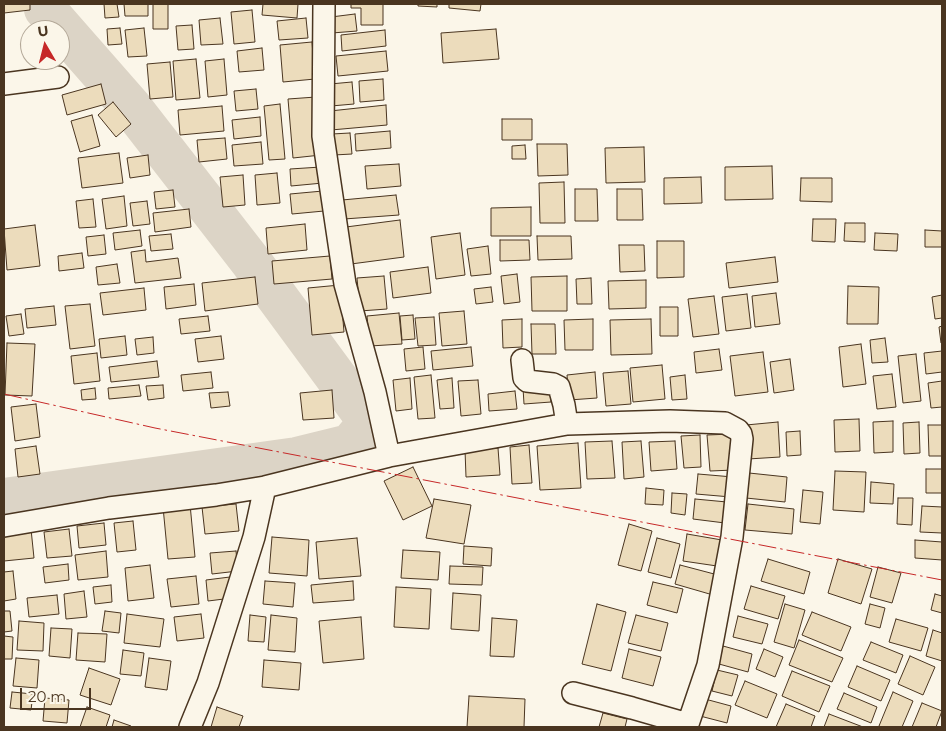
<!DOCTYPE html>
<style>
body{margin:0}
#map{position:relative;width:946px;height:731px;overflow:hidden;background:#fbf6e9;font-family:Montserrat,sans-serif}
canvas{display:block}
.frame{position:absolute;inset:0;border:5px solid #4a3520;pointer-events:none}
.north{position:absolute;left:20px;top:20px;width:50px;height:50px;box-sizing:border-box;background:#fbf6e9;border:1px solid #b4a999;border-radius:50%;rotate:352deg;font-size:14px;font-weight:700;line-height:20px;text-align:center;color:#4a3520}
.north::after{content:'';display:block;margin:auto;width:18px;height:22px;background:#c62828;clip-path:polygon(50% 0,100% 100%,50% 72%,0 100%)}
.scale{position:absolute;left:20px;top:688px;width:71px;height:22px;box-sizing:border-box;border:2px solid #4a3520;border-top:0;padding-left:6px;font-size:15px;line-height:18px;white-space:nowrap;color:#4a3520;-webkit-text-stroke:4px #fbf6e9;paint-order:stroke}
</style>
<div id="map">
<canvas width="946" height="731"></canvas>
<div class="frame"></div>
<div class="north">U</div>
<div class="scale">20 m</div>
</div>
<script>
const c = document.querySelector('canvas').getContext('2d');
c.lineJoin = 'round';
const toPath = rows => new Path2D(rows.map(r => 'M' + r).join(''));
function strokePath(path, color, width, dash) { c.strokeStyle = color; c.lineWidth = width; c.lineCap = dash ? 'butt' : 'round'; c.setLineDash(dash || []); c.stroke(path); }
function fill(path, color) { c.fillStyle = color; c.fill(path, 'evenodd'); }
strokePath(toPath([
 [4,499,297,458,350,445,369,422,252,263,131,107,45,9,45,4]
]), '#dcd4c6', 42);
const building = toPath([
 [4,4,30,4,30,10,4,13,4,4],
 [104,4,117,4,119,17,105,18,104,4],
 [124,4,148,4,148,16,125,16,124,4],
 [153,4,168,4,168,29,153,29,153,4],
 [263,4,298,4,297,18,262,15,263,4],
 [351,4,383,4,383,25,361,25,361,8,351,8,351,4],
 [418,4,437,4,437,7,418,6,418,4],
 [449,4,481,4,480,11,449,8,449,4],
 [252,10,255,42,234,44,231,12,252,10],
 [355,14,357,31,332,33,331,17,355,14],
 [220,18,223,44,201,45,199,20,220,18],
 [306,18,308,38,279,40,277,21,306,18],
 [192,25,194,49,178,50,176,26,192,25],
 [120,28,122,44,108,45,107,29,120,28],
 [144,28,147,56,128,57,125,30,144,28],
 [496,29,499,59,443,63,441,33,496,29],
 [385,30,386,46,342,51,341,35,385,30],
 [312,42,315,79,283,82,280,45,312,42],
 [262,48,264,70,239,72,237,51,262,48],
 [386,51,388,71,338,76,336,56,386,51],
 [196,59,200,98,176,100,173,61,196,59],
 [224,59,227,95,208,97,205,61,224,59],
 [170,62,173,97,150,99,147,64,170,62],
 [383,79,384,100,360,102,359,81,383,79],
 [352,82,354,104,331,106,330,84,352,82],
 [101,84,106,104,67,115,62,95,101,84],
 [256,89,258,109,236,111,234,91,256,89],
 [316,97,321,155,293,158,288,99,316,97],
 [113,102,131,124,116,137,98,115,113,102],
 [280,104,285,159,269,160,264,106,280,104],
 [386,105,387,125,331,130,330,111,386,105],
 [222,106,224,131,180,135,178,110,222,106],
 [92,115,100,146,80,152,71,121,92,115],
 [260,117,261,136,234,139,232,120,260,117],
 [502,119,532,119,532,140,502,140,502,119],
 [390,131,391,148,356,151,355,134,390,131],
 [350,133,352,154,334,155,332,134,350,133],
 [225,138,227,159,199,162,197,140,225,138],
 [261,142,263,164,234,166,232,145,261,142],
 [537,144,567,144,568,175,538,176,537,144],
 [525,145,526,159,512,159,512,146,525,145],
 [644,147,645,182,606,183,605,148,644,147],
 [119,153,123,183,82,188,78,158,119,153],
 [148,155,150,175,130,178,127,158,148,155],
 [399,164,401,186,367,189,365,166,399,164],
 [772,166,773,199,725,200,725,167,772,166],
 [321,167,323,183,291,186,290,169,321,167],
 [277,173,280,203,257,205,255,175,277,173],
 [243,175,245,205,223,207,220,177,243,175],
 [701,177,702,203,664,204,664,178,701,177],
 [801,178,832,178,832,202,800,201,801,178],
 [564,182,565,223,540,223,539,183,564,182],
 [575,189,597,189,598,221,575,221,575,189],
 [617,189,642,189,643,220,617,220,617,189],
 [173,190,175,207,156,209,154,192,173,190],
 [323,191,324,211,292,214,290,194,323,191],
 [396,195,399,215,344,219,342,200,396,195],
 [124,196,127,226,106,229,102,199,124,196],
 [93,199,96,227,79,228,76,201,93,199],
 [147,201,150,224,133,226,130,203,147,201],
 [531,207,531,236,491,236,491,208,531,207],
 [189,209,191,227,155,232,153,213,189,209],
 [813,219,836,219,835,242,812,241,813,219],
 [400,220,404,257,351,264,346,227,400,220],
 [845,223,865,223,865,242,844,241,845,223],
 [305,224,307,250,268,254,266,228,305,224],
 [35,225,40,266,7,270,4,229,35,225],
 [140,230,142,246,115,250,113,233,140,230],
 [925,230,942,231,942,247,925,247,925,230],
 [460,233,465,275,436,279,431,237,460,233],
 [875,233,898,234,897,251,874,250,875,233],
 [171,234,173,249,151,251,149,236,171,234],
 [104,235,106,254,88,256,86,237,104,235],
 [537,236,571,236,572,259,538,260,537,236],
 [500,240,529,240,530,260,500,261,500,240],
 [657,241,684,241,684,277,657,278,657,241],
 [619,245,644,245,645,271,620,272,619,245],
 [488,246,491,274,471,276,467,249,488,246],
 [145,250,146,262,178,258,181,278,135,283,131,252,145,250],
 [82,253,84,268,59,271,58,256,82,253],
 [330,256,332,279,274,284,272,261,330,256],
 [775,257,778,282,729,288,726,263,775,257],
 [117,264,120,283,98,285,96,267,117,264],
 [428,267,431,293,393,298,390,272,428,267],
 [517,274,520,302,504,304,501,276,517,274],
 [384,276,387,309,360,311,357,278,384,276],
 [567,276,567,311,532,311,531,277,567,276],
 [255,277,258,304,205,311,202,283,255,277],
 [591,278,592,304,577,304,576,279,591,278],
 [646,280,646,308,609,309,608,281,646,280],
 [194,284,196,305,166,309,164,287,194,284],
 [340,285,344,332,312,335,308,288,340,285],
 [848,286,879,287,878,324,847,324,848,286],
 [491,287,493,302,476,304,474,289,491,287],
 [144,288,146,310,103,315,100,293,144,288],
 [776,293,780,324,755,327,752,296,776,293],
 [747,294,751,328,726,331,722,297,747,294],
 [942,295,942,318,935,319,932,297,942,295],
 [714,296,719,334,693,337,688,299,714,296],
 [90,304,95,346,70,349,65,306,90,304],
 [54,306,56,325,27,328,25,309,54,306],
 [660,307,678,307,678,336,660,336,660,307],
 [464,311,467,344,442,346,439,313,464,311],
 [399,313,402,344,370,346,367,316,399,313],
 [21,314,24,334,9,336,6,316,21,314],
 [413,315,415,339,402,340,400,316,413,315],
 [208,316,210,331,181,334,179,319,208,316],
 [434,317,436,345,418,346,415,318,434,317],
 [522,319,522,347,503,348,502,320,522,319],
 [593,319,593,350,565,350,564,320,593,319],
 [651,319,652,354,611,355,610,320,651,319],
 [531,324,555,324,556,354,532,354,531,324],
 [942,326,942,342,941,343,939,327,942,326],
 [125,336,127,355,101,358,99,339,125,336],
 [221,336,224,359,198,362,195,339,221,336],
 [153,337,154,353,137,355,135,339,153,337],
 [885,338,888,362,872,363,870,340,885,338],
 [7,343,35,344,32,396,5,395,7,343],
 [861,344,866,384,843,387,839,347,861,344],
 [423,347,425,369,406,371,404,349,423,347],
 [471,347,473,366,433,370,431,351,471,347],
 [719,349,722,370,696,373,694,352,719,349],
 [942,351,942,372,926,374,924,353,942,351],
 [763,352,768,392,735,396,730,356,763,352],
 [97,353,100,381,74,384,71,356,97,353],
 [916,354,921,401,903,403,898,356,916,354],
 [790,359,794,390,774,393,770,362,790,359],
 [157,361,159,377,111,382,109,367,157,361],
 [662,365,665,399,633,402,630,368,662,365],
 [628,371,631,404,606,406,603,373,628,371],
 [211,372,213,388,183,391,181,375,211,372],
 [595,372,597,398,569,400,567,375,595,372],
 [892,374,896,407,877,409,873,376,892,374],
 [431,375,435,418,418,419,414,377,431,375],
 [685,375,687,399,672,400,670,377,685,375],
 [410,378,412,409,396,411,393,380,410,378],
 [452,378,454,408,440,409,437,380,452,378],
 [478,380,481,414,461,416,458,381,478,380],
 [942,381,942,407,931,408,928,383,942,381],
 [139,385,141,396,109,399,108,388,139,385],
 [163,385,164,398,148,400,146,386,163,385],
 [550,385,551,402,524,404,523,388,550,385],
 [95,388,96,399,82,400,81,390,95,388],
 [332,390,334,418,303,420,300,393,332,390],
 [515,391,517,409,489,411,488,394,515,391],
 [228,392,230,406,211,408,209,393,228,392],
 [36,404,40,437,15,441,11,407,36,404],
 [859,419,860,451,835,452,834,420,859,419],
 [893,421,893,452,874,453,873,422,893,421],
 [778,422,780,457,748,459,746,425,778,422],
 [919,422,920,453,904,454,903,423,919,422],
 [928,425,942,425,942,456,929,456,928,425],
 [800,431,801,455,787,456,786,432,800,431],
 [732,434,734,470,710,471,707,435,732,434],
 [700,435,701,467,684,468,681,436,700,435],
 [612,441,615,478,587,479,585,442,612,441],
 [641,441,644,477,624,479,622,442,641,441],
 [675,441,677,469,651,471,649,442,675,441],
 [578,443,581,488,540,490,537,446,578,443],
 [529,445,532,483,512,484,510,447,529,445],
 [36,446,40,474,18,477,15,449,36,446],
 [498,448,500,475,466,477,465,450,498,448],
 [413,467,432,506,403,520,384,481,413,467],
 [926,469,942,469,942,493,926,493,926,469],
 [835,471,866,472,864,512,833,510,835,471],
 [749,473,787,477,785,502,746,498,749,473],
 [698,474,733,477,731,497,696,494,698,474],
 [871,482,894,484,893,504,870,503,871,482],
 [646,488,664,490,663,505,645,504,646,488],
 [803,490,823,492,820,524,800,522,803,490],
 [672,493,687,494,685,515,671,513,672,493],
 [898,498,913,498,912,525,897,524,898,498],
 [434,499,471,505,464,544,426,538,434,499],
 [695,499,727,502,725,523,693,519,695,499],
 [190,504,195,557,168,559,163,507,190,504],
 [236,504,239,531,205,534,202,507,236,504],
 [748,504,794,509,792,534,745,530,748,504],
 [922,506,942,507,942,533,920,532,922,506],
 [133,521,136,550,117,552,114,523,133,521],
 [104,523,106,545,79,548,77,526,104,523],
 [629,524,652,531,641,571,618,565,629,524],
 [31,529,34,558,4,561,4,532,31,529],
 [69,529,72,556,47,558,44,532,69,529],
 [687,534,722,540,717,566,683,561,687,534],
 [272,537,309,540,307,576,269,573,272,537],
 [357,538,361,576,319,579,316,542,357,538],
 [657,538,680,544,671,578,648,572,657,538],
 [915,540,942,542,942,560,915,558,915,540],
 [464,546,492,548,491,566,463,564,464,546],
 [403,550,440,552,438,580,401,578,403,550],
 [106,551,108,577,78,580,75,555,106,551],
 [236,551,238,571,212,574,210,553,236,551],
 [768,559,810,572,804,594,761,581,768,559],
 [838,559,872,569,861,604,828,593,838,559],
 [68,564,69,580,45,583,43,567,68,564],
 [150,565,154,598,128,601,125,568,150,565],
 [680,565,718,575,713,595,675,584,680,565],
 [450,566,483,567,482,585,449,584,450,566],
 [878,567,901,573,892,603,870,597,878,567],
 [13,571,16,599,4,601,4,572,13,571],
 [196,576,199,604,171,607,167,579,196,576],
 [230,577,232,598,208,601,206,580,230,577],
 [265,581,295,583,293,607,263,604,265,581],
 [353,581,354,600,313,603,311,585,353,581],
 [653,582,683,589,677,613,647,605,653,582],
 [111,585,112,602,95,604,93,587,111,585],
 [751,586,785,596,778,619,744,609,751,586],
 [396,587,431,589,429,629,394,627,396,587],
 [84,591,87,617,66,619,64,594,84,591],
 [453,593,481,595,479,631,451,629,453,593],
 [935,594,942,596,942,613,931,610,935,594],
 [57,595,59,614,29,617,27,598,57,595],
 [597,604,626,612,611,671,582,664,597,604],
 [785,604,805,610,794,648,774,642,785,604],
 [870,604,885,608,880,628,865,624,870,604],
 [4,611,10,611,12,631,4,632,4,611],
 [105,611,121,613,119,633,102,631,105,611],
 [812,612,851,627,841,651,802,635,812,612],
 [127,614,164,619,160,647,124,643,127,614],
 [201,614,204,638,177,641,174,617,201,614],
 [250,615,266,617,264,642,248,641,250,615],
 [271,615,297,618,295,652,268,650,271,615],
 [636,615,668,623,661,651,628,643,636,615],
 [738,616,768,624,762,644,733,637,738,616],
 [361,617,364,659,323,663,319,621,361,617],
 [492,618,517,620,514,657,490,656,492,618],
 [896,619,928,628,921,651,889,642,896,619],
 [19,621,44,623,43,651,17,650,19,621],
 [51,628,72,629,70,658,49,656,51,628],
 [933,630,942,633,942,661,926,656,933,630],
 [78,633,107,634,105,662,76,660,78,633],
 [4,636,13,637,12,659,4,659,4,636],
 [799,640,843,658,832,682,789,665,799,640],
 [871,642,903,655,896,673,863,660,871,642],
 [723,646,752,654,748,672,719,664,723,646],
 [629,649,661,657,653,686,622,678,629,649],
 [764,649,783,657,775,677,756,669,764,649],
 [123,650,144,653,141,676,120,674,123,650],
 [910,656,935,667,923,695,898,684,910,656],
 [16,658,39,660,37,688,13,686,16,658],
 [149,658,171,661,167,690,145,687,149,658],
 [264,660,301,663,299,690,262,687,264,660],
 [857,666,890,680,881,701,848,687,857,666],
 [89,668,120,679,111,705,80,695,89,668],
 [717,670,738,675,732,696,712,691,717,670],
 [792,671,830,686,819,712,782,696,792,671],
 [745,681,777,694,767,718,735,705,745,681],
 [12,692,33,694,31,710,10,708,12,692],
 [893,692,913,701,902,727,881,727,879,726,893,692],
 [844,693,877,707,871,723,837,709,844,693],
 [469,696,525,699,524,727,467,727,469,696],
 [45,698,69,700,67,723,43,721,45,698],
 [705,699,731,706,727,723,700,716,705,699],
 [922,703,942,711,936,727,912,727,922,703],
 [786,704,815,716,811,727,776,727,786,704],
 [87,707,110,715,106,727,80,727,87,707],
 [217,707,243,716,239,727,211,727,217,707],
 [603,713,627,719,625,727,599,727,603,713],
 [829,714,863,727,824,727,829,714],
 [114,720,131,726,131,727,112,727,114,720]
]);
fill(building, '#ecdcbc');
strokePath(building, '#4a3520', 1);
const minor = toPath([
 [324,4,323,136,345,284,375,392,389,456],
 [4,84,58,77],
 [522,360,524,378,527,381,553,384,559,387,564,405,567,424],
 [4,526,109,508,216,495,265,487,389,456,567,424,670,421,725,423,738,430,741,434,742,439,732,537,708,665,687,727],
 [573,693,632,708,688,724],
 [190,727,208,683,254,537,265,487]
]);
strokePath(minor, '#4a3520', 24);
strokePath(minor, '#fbf6e9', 21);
strokePath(toPath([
 [4,394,155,428,942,580]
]), '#c62828', 1, [18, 4, 2.5, 4]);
</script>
